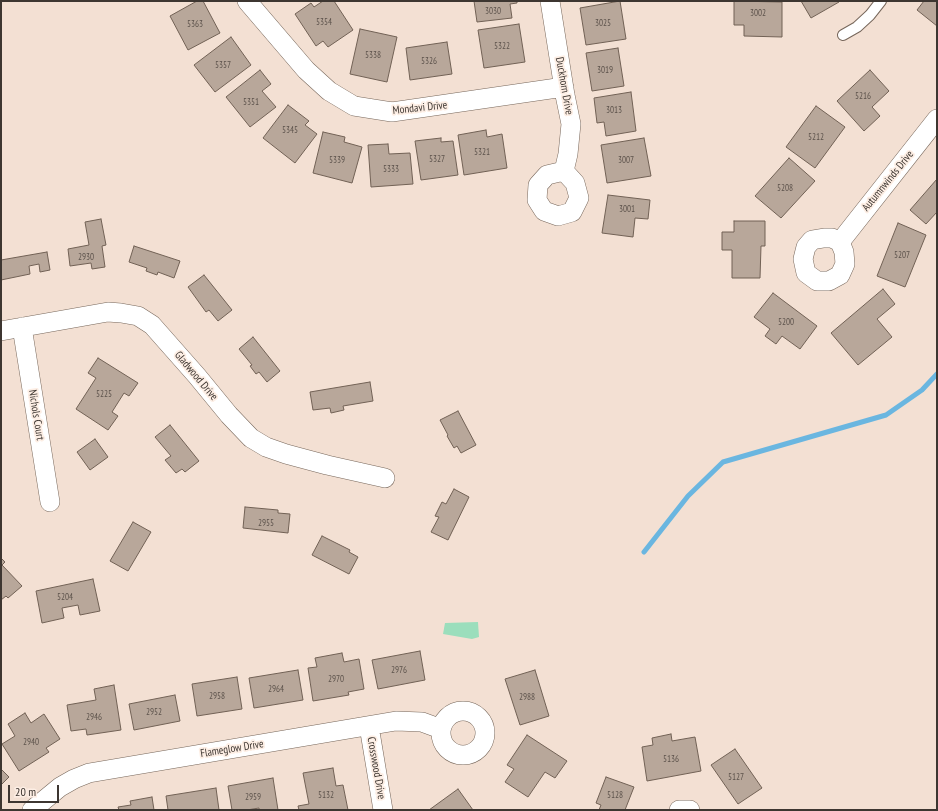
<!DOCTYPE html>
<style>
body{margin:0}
#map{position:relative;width:938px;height:811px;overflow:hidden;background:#f3e0d3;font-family:"PT Sans Narrow",sans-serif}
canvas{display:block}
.frame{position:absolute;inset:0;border:2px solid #3d3631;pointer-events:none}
.scale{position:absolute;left:8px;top:785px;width:51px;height:18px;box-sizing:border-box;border:2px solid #3d3631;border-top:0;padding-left:5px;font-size:12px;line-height:14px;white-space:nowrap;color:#3d3631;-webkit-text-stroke:3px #fdeee4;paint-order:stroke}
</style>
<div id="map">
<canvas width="938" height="811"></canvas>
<div class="frame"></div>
<div class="scale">20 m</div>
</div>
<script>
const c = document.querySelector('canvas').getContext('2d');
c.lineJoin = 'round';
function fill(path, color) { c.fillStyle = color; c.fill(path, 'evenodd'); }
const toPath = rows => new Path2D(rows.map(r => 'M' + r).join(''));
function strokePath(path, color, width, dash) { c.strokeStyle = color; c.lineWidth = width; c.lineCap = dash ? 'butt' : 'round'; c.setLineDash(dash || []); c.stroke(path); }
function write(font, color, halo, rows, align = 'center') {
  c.font = font + ' "PT Sans Narrow",sans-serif'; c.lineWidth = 3.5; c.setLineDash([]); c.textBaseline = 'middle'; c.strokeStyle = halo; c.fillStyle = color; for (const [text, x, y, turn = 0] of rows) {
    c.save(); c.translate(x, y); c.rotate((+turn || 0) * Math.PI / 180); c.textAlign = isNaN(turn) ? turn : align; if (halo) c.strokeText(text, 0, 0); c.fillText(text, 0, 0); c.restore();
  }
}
fill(toPath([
 [478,622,479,637,472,639,443,634,445,623]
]), '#9bdebc');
strokePath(toPath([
 [644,552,688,496,723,462,886,415,922,390,937,374]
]), '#6ab6e0', 5);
const building = toPath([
 [197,1,203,1,220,33,188,50,170,16,197,1],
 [323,1,334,1,353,30,328,47,323,41,316,46,295,14,311,3,314,7,323,1],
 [474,1,517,1,517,3,510,4,512,18,477,22,474,1],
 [620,1,626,39,586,45,580,8,620,1],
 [734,1,782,2,782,37,744,36,744,25,734,25,734,1],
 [801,1,838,1,839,2,811,18,801,1],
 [924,1,937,1,937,26,917,10,924,1],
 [519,24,525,62,484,68,478,30,519,24],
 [360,29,397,37,387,82,350,74,360,29],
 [231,37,251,65,215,92,194,65,231,37],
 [447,42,452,74,410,80,406,48,447,42],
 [618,48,624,86,592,91,586,53,618,48],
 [260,70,271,84,262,91,276,107,250,127,226,97,260,70],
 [870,70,889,91,872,107,880,116,864,131,837,101,870,70],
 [631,92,636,131,606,136,604,122,597,123,594,98,631,92],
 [288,105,309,121,305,125,317,134,295,163,263,138,288,105],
 [816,106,845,127,815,168,786,147,816,106],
 [486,130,487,137,502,134,507,168,464,175,458,135,486,130],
 [323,132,345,137,344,142,362,147,352,183,313,173,323,132],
 [441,138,441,142,453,141,458,175,421,180,415,141,441,138],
 [644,138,651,176,607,183,601,145,644,138],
 [388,144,389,154,410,153,413,184,371,187,368,145,388,144],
 [789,158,815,181,781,218,755,196,789,158],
 [937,179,937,212,926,224,910,210,937,179],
 [608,195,650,200,648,219,635,218,633,237,602,233,608,195],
 [101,219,106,245,102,246,105,267,92,269,91,263,70,266,68,249,89,245,85,222,101,219],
 [734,221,765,221,765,246,761,246,760,278,732,278,732,250,722,250,722,232,734,232,734,221],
 [898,223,926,235,905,287,877,276,898,223],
 [134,246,180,261,174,278,158,272,157,275,146,271,147,268,129,262,134,246],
 [47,252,50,270,40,272,39,264,29,266,30,274,1,280,1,260,47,252],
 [204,275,232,310,218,321,209,310,206,312,188,287,204,275],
 [883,289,895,304,877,319,892,337,858,365,831,333,883,289],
 [773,293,817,326,800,349,782,336,776,344,765,336,770,329,754,317,773,293],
 [253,337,280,371,267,382,259,372,256,374,250,366,252,365,239,349,253,337],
 [98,358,138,383,129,396,124,393,112,412,118,416,108,430,76,409,96,378,88,373,98,358],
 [370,382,373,401,343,406,344,410,331,413,330,408,313,410,310,392,370,382],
 [458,411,476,445,461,453,457,446,454,448,447,436,448,435,440,420,458,411],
 [170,425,199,461,185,472,182,469,176,473,165,460,171,456,155,437,170,425],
 [95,439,108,457,90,470,77,452,95,439],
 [454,489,469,497,448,540,431,532,439,517,435,516,442,502,446,504,454,489],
 [245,507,278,510,278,513,290,514,288,533,243,528,245,507],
 [133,522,151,532,128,571,110,561,133,522],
 [322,536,350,550,349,552,358,557,349,574,312,555,322,536],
 [1,558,5,562,2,565,22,586,8,598,6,596,1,600,1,558],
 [93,579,100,611,80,615,78,605,62,608,64,618,42,623,36,591,93,579],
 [420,651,425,680,378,689,372,660,420,651],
 [342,653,344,662,359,659,364,689,348,692,349,695,313,701,308,668,317,667,315,658,342,653],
 [298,670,303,700,254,708,249,678,298,670],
 [535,670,549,716,520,725,505,679,535,670],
 [237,677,242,709,197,716,192,684,237,677],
 [114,685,121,730,87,735,86,729,71,731,67,705,96,700,94,689,114,685],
 [175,695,180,721,134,730,129,704,175,695],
 [25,713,31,723,44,714,60,739,46,748,49,752,19,771,2,744,15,736,8,724,25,713],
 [671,734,672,741,695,737,701,771,647,781,642,747,653,745,652,738,671,734],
 [527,735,567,761,555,778,545,772,528,797,505,782,514,769,507,765,527,735],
 [735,749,762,788,738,804,711,765,735,749],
 [333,768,336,786,343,785,348,810,299,810,298,806,309,804,303,773,333,768],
 [1,769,9,777,1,785,1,769],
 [606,777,634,787,625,810,599,810,601,805,596,803,606,777],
 [273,778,278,810,259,810,259,808,247,810,232,810,228,786,273,778],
 [216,788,219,810,168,810,166,796,216,788],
 [458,789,473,810,429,810,458,789],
 [152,797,154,810,119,810,118,807,131,805,130,801,152,797]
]);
fill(building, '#b8a79a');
strokePath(building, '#716155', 1);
const service = toPath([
 [843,35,857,27,870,15,881,1]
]);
const minor = toPath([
 [247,1,306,70,329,91,354,106,392,112,564,87],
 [550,1,565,95,571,124,568,154,564,171],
 [564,171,575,183,579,198,572,212,558,216,544,211,537,200,538,185,547,175,564,171],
 [824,238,832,238,840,242,844,252,845,264,840,275,829,281,817,281,806,273,803,259,806,247,812,240,824,238],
 [840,242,937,119],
 [22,327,50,502],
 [1,331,108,312,121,313,138,316,152,325,197,376,229,415,251,438,266,447,286,454,327,465,385,478],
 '441 733a22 22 0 1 1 44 0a22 22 0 1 1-44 0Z',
 [369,726,383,810],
 [32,810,60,787,74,779,89,773,396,721,422,722,441,729],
 [679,810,690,810]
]);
strokePath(service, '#77675b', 12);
strokePath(minor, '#77675b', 20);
strokePath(service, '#fff', 10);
strokePath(minor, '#fff', 19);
write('9px', '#5c524b', null, [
 ["3030",493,11],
 ["3002",758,13],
 ["5354",324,22],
 ["3025",603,23],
 ["5363",195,24],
 ["5322",502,46],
 ["5338",373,55],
 ["5326",429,61],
 ["5357",223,65],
 ["3019",605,70],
 ["5216",863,96],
 ["5351",251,102],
 ["3013",614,110],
 ["5345",290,130],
 ["5212",816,137],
 ["5321",482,152],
 ["5327",437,159],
 ["5339",337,160],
 ["3007",626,160],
 ["5333",391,169],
 ["5208",785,188],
 ["3001",627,209],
 ["5207",902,255],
 ["2930",86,257],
 ["5200",786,322],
 ["5225",104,394],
 ["2955",266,523],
 ["5204",65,597],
 ["2976",399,670],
 ["2970",336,679],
 ["2964",276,689],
 ["2958",217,696],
 ["2988",527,697],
 ["2952",154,712],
 ["2946",94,717],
 ["2940",31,742],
 ["5136",671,759],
 ["5127",736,777],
 ["5132",326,795],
 ["5128",615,795],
 ["2959",253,797]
]);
write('11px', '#3d3631', '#fdeee4', [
 ["Duckhorn Drive",564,86,80],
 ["Mondavi Drive",420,108,-6],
 ["Autumnwinds Drive",888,181,-51],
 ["Gladwood Drive",196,376,50],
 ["Nichols Court",36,415,81],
 ["Flameglow Drive",232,749,-9],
 ["Crosswood Drive",376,768,80]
]);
</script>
